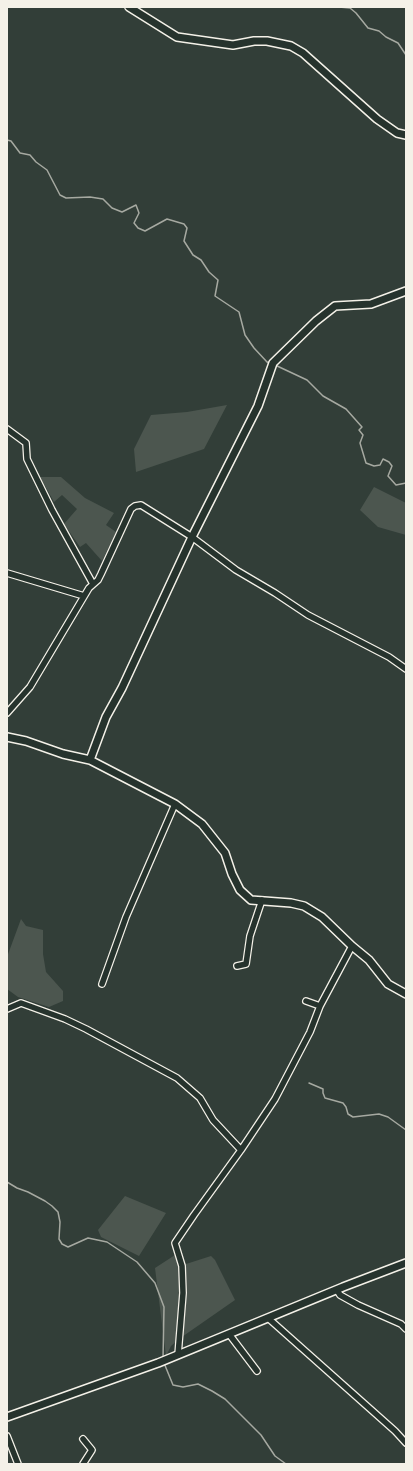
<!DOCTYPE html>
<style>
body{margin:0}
#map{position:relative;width:413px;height:1471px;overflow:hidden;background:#323e38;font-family:"Shantell Sans",sans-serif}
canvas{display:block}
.frame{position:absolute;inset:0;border:8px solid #f4f1e8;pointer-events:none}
</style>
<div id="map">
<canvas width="413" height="1471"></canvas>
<div class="frame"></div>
</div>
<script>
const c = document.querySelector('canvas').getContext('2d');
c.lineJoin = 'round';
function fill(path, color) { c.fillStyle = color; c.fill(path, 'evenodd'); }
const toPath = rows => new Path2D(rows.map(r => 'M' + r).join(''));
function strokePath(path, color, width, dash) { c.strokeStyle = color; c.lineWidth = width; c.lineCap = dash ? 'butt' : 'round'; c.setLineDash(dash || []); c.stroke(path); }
fill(toPath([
 [227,405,204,449,136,472,134,449,151,415,187,412],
 [40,477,61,477,85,498,114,513,106,525,116,532,102,561,86,543,80,547,64,524,77,509,62,495,54,502],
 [374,487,406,503,406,535,378,527,360,510],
 [21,919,26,926,43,930,43,954,46,972,63,991,63,1001,49,1007,18,997,7,989,7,957],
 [125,1196,166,1213,139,1256,101,1237,98,1230],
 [175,1255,186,1264,211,1256,215,1260,235,1300,179,1339,171,1346,166,1356,155,1268]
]), '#4c564f');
strokePath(toPath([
 [339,7,350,8,356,13,368,28,379,31,386,37,398,43,406,55],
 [7,140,11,141,20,153,30,155,36,162,47,170,60,195,66,198,90,197,103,199,112,208,122,212,136,205,139,213,134,223,138,228,145,231,167,219,184,224,187,228,184,241,193,255,201,260,209,272,218,280,215,296,239,312,245,335,254,348,267,362,271,364],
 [275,365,307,380,323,396,346,409,362,427,359,430,363,435,360,443,366,463,374,466,380,465,383,459,389,462,392,466,388,476,396,485,406,483],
 [309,1083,323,1089,323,1093,325,1098,343,1103,346,1107,348,1114,353,1117,379,1114,388,1117,406,1130],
 [7,1182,17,1188,28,1192,45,1201,52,1206,58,1212,60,1222,59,1239,62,1244,68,1247,88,1238,107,1242,137,1262,155,1283,164,1307,163,1359],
 [164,1363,173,1385,183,1387,198,1384,212,1391,225,1399,261,1435,275,1456,286,1464]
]), '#a6a9a1', 1.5);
const minor = toPath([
 [7,429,26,443,27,459,52,510,93,584],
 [7,573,84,596],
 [7,713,30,687,89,588,98,580,101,574,131,509,135,506,141,505,192,537,236,570,275,593,308,615,389,657,406,669],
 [237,966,246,964,250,936,262,900],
 [102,984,126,917,175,804],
 [306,1001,320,1006],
 [7,1009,21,1003,65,1019,86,1029,177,1078,200,1098,213,1120,241,1150,275,1099,310,1032,320,1006,352,946],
 [337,1290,340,1295,358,1305,401,1324,406,1329],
 [268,1318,395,1431,406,1443],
 [229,1334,257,1371],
 [178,1355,183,1293,182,1266,175,1243,194,1215,241,1150],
 [7,1436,18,1464],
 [83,1439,92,1450,83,1464]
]);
const tertiary = toPath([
 [129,7,177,37,233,45,254,41,267,41,291,46,303,53,377,119,397,133,406,135],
 [7,737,26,741,63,754,90,760,175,804,202,824,225,853,232,874,240,890,251,900,291,903,304,906,322,917,352,946,369,960,388,984,406,994],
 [90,760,106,717,122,688,192,537,258,406,273,363,316,321,335,306,371,304,406,291],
 [7,1417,158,1363,343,1287,406,1263]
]);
strokePath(minor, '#f4f1e8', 8);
strokePath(tertiary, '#f4f1e8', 10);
strokePath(minor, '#26332d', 5.5);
strokePath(tertiary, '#26332d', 7);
</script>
